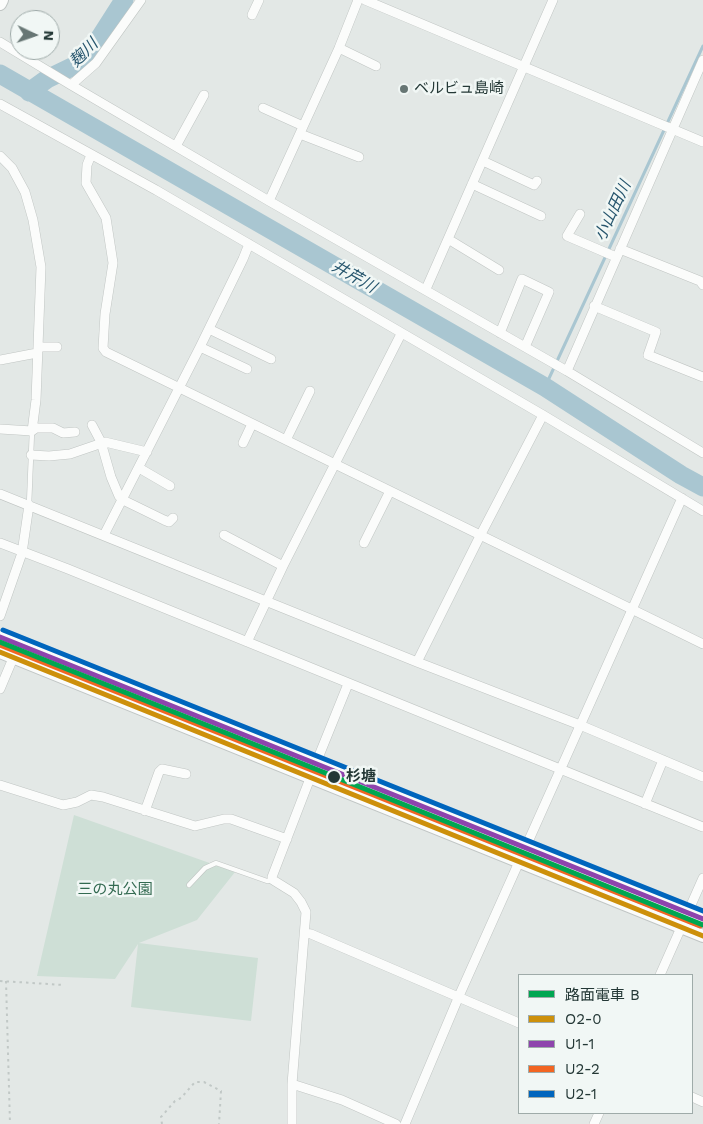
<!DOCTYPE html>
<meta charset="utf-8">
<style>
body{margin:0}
#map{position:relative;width:703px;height:1124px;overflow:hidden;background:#e3e8e6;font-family:"Work Sans","Noto Sans JP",sans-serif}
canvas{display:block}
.legend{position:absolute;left:518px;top:974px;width:175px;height:140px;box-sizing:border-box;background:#f1f7f5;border:1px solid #9faba9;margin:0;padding:6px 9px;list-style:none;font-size:15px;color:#243836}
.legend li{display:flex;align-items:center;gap:10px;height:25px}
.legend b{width:25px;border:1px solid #9faba9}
.north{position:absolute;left:10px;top:10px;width:50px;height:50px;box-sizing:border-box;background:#f1f7f5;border:1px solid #9faba9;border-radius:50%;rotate:93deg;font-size:14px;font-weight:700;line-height:20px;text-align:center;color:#243836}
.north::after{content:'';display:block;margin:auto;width:18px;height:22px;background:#677674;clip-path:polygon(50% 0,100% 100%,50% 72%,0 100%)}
</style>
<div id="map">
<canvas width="703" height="1124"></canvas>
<ul class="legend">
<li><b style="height:6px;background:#00a651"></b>路面電車 B</li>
<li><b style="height:6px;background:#cd900b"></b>O2-0</li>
<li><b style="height:6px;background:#8e44ad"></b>U1-1</li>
<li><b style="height:6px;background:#f26522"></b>U2-2</li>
<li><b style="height:6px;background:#0065bd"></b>U2-1</li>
</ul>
<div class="north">N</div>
</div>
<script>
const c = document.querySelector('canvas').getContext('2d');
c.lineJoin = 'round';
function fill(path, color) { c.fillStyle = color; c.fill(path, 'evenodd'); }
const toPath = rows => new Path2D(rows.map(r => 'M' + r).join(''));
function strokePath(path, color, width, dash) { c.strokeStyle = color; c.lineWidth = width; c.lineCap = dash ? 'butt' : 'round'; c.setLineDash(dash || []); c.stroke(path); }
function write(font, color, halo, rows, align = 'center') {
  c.font = font + ' "Work Sans","Noto Sans JP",sans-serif'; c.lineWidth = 5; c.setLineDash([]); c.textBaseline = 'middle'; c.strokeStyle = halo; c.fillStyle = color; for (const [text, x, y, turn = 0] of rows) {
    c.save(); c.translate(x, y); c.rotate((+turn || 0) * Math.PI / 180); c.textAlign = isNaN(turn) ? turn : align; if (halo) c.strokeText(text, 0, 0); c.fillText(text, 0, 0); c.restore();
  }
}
fill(toPath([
 [74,815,235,872,197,920,139,943,258,958,251,1021,131,1007,138,944,115,979,37,976]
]), '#cedfd6');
strokePath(toPath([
 [545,387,703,46]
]), '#a9c6d1', 3);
strokePath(toPath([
 [0,74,545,387,681,475,703,487],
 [29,92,47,79,78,64,92,50,124,0]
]), '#a9c6d1', 19);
const lane = toPath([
 [29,505,32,431],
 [189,885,205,868,216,863,267,881,273,880]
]);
const street = toPath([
 [365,0,703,142],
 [252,15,259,0],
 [0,42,71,85,269,201,567,371,703,453],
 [339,48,376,66],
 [71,85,96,63,141,0],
 [0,104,156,190,543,415,703,511],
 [263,108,303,126],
 [300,134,359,157],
 [176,146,204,95],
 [91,155,87,165,86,183,106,218,113,263,105,314,103,348,106,352,703,644],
 [0,156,12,168,25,192,33,220,41,267,36,400,32,431],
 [483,161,534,185,537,181],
 [472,184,541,216],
 [269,201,339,48,358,0],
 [580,214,567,236,616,257],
 [448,239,499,270],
 [620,249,700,281,703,285],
 [426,289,553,0],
 [594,306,656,332,648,355,703,377],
 [209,329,271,359],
 [500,333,522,279,549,292,525,347],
 [38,347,57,347],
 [200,347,247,369],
 [0,360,37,353],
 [567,371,703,60],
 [92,425,101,442,111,477,119,496,123,500,164,520,169,522,173,518],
 [0,429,32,431,36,428,53,428,63,433,75,432],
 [286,440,310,391],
 [243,443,252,424],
 [31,455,49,456,70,454,105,442,147,452],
 [139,468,170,486],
 [0,494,417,662,580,725,703,777],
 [104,535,200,347,243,259,249,244],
 [224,535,283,566],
 [0,543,68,569,703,827],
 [364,543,390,491],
 [0,616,22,553,29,505],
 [247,642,283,566,401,334],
 [417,662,480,536,543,415],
 [0,689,19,644],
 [0,785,63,805,77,802,91,795,103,797,195,826,224,819,231,819,287,839],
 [645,804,663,760],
 [145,811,159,772,162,769,186,774],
 [305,933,311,934,519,1023],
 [660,975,703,878],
 [292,1084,342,1100,396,1124],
 [692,1097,703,1102],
 [292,1124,292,1084,306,912,301,902,294,893,273,880,272,877,314,768,348,684],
 [405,1124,459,996,682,498],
 [594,1124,599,1113]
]);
const secondary = toPath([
 [0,4,2,0],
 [0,637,703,919],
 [0,652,703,936]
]);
strokePath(lane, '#c0c5c3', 5.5);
strokePath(street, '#c0c5c3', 10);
strokePath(secondary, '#c1c6c5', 14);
strokePath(toPath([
 [0,981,64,985],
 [6,981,10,1124],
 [162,1124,161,1117,175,1101,181,1098,195,1082,204,1082,221,1091,219,1124]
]), '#c1c8c6', 2, [2.5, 4]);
strokePath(lane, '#fbfcfb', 4.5);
strokePath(street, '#fbfcfb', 9);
strokePath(secondary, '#fbfcfb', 12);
strokePath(toPath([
 [0,652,703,936]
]), '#cd900b', 5);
strokePath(toPath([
 [0,637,703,919]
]), '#8e44ad', 5);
strokePath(toPath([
 [0,645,700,926]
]), '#f26522', 5);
strokePath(toPath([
 [3,630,703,911]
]), '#0065bd', 5);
strokePath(toPath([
 [0,642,703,925]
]), '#00a651', 5);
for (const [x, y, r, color] of [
 [404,89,5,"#677674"],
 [334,777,7,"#243836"]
]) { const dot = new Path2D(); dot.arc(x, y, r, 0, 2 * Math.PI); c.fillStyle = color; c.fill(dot); strokePath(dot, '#f1f7f5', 2); }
write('15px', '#243836', '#f1f7f5', [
 ["ベルビュ島崎",414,89]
], 'left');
write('bold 15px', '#243836', '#f1f7f5', [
 ["杉塘",346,777]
], 'left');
write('15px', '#336a51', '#f1f7f5', [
 ["三の丸公園",115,890]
]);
write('italic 16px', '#26556d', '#f1f7f5', [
 ["麹川",84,53,-45],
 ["小山田川",613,211,-65],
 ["井芹川",354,277,30]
]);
</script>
